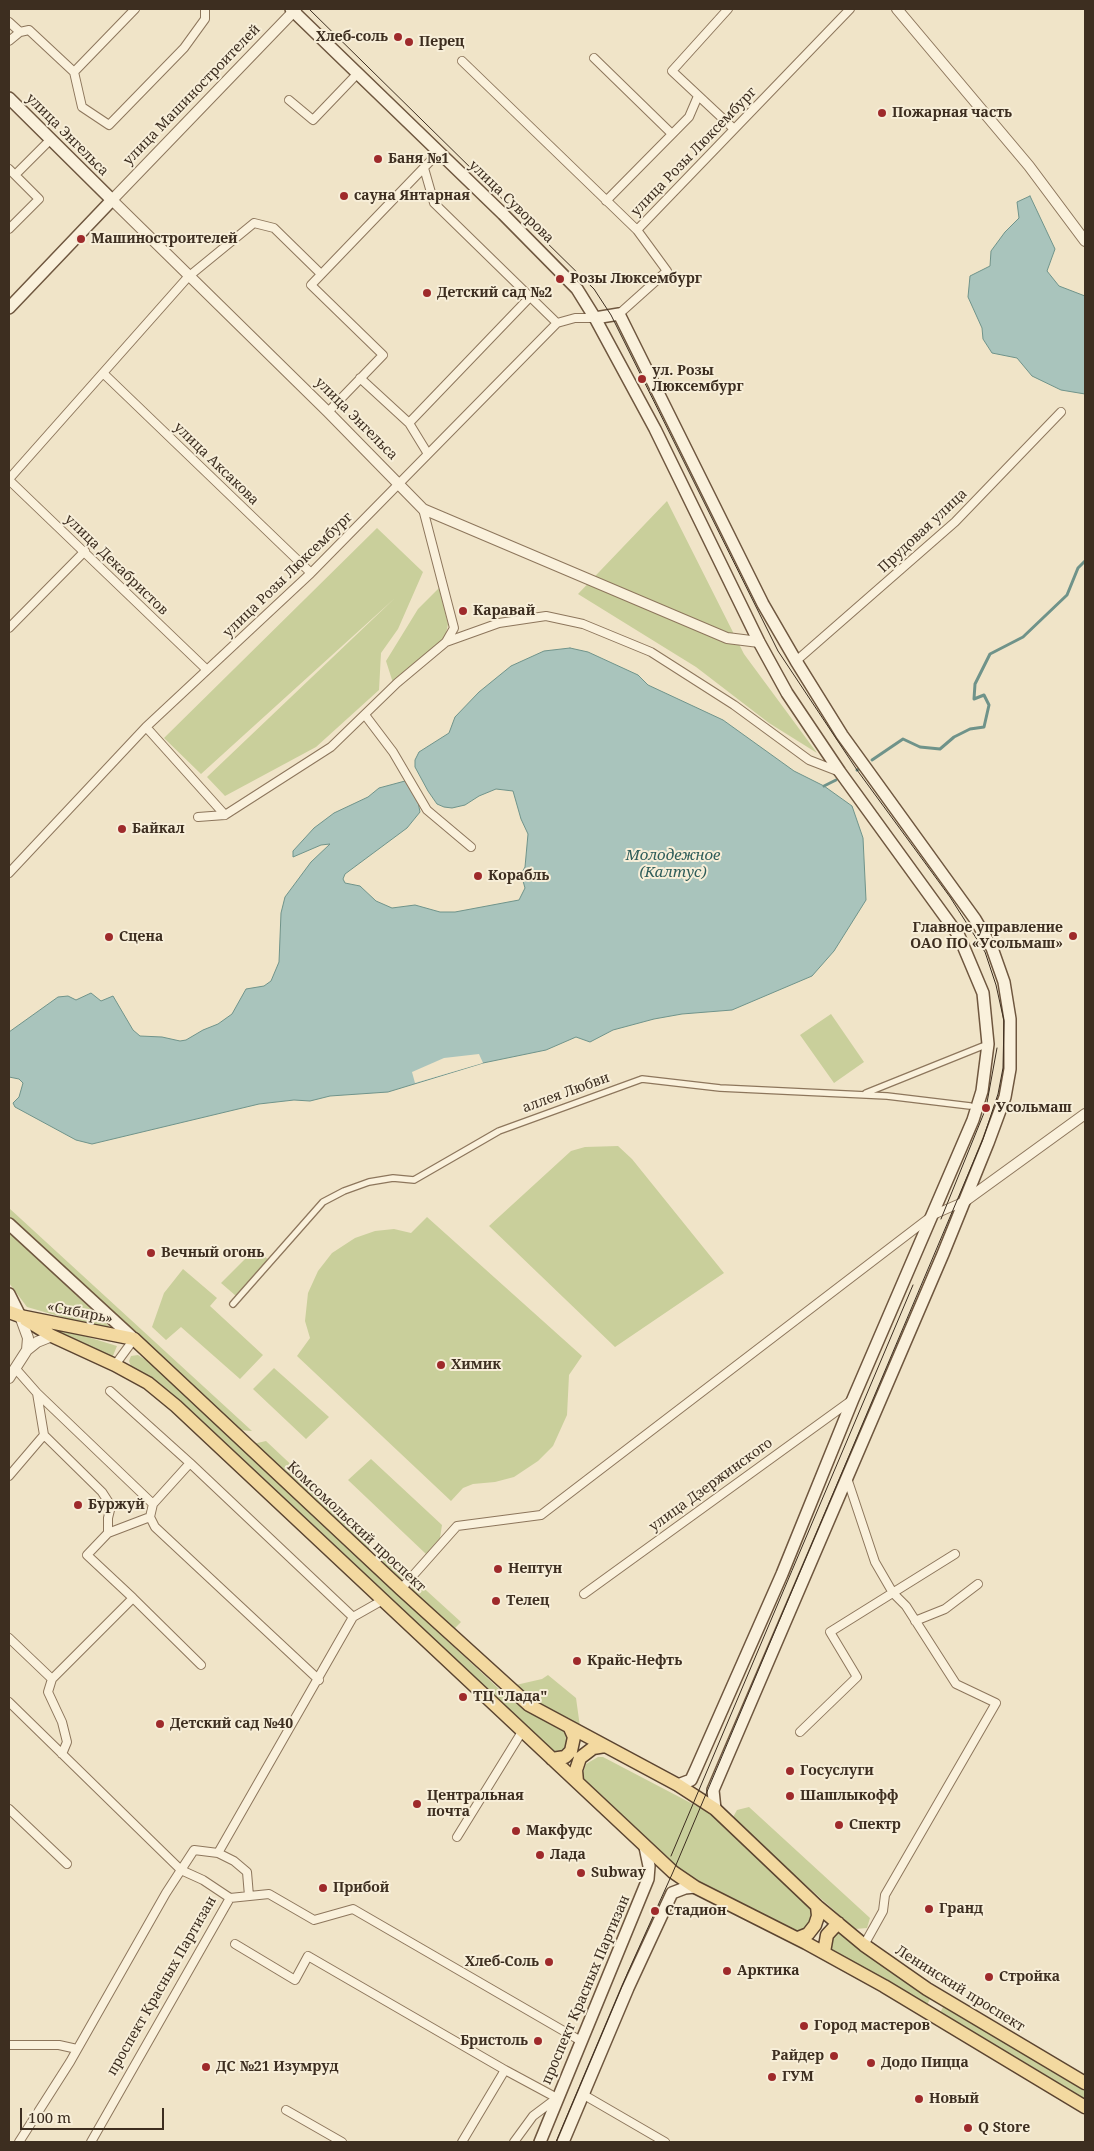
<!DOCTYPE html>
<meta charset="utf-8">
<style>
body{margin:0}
#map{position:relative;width:1094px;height:2151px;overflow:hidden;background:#f0e4c8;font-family:"Noto Serif",serif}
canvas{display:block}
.frame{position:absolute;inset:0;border:10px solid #3d2e20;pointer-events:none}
.scale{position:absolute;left:20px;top:2108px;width:144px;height:22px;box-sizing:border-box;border:2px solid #3d2e20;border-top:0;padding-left:6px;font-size:15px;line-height:18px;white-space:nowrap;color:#3d2e20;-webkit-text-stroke:4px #f7eed8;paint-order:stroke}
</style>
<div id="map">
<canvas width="1094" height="2151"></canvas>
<div class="frame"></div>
<div class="scale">100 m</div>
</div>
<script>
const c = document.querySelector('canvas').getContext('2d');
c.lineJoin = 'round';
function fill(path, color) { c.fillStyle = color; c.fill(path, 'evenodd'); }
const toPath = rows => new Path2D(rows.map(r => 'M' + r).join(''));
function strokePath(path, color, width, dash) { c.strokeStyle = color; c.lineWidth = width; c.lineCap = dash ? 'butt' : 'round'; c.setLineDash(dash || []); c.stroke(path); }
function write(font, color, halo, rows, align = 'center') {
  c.font = font + ' "Noto Serif",serif'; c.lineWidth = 4; c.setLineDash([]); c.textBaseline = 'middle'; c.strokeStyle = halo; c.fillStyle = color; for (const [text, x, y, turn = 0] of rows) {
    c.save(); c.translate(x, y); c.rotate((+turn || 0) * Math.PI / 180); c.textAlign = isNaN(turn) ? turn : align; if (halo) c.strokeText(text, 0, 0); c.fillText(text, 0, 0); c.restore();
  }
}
fill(toPath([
 [667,501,744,654,817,753,769,723,696,667,578,594],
 [377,528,423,572,398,629,381,653,379,690,316,747,225,796,207,777,395,598,201,774,164,738],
 [439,588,448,624,444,643,393,683,386,661,418,609],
 [831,1014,864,1062,834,1083,800,1035],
 [618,1146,632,1159,724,1273,615,1347,489,1226,571,1151,585,1147],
 [9,1208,252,1431,238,1430,9,1218],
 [427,1217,582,1356,569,1375,567,1415,553,1446,538,1461,514,1477,495,1482,473,1484,463,1488,451,1501,297,1356,310,1338,305,1321,308,1293,318,1271,332,1253,355,1238,375,1231,394,1229,411,1233],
 [9,1232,111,1328,107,1330,27,1307,9,1283],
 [255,1249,269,1260,236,1296,221,1283],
 [183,1269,217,1298,210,1306,263,1355,240,1379,181,1327,166,1340,152,1327,164,1293],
 [48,1325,117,1346,112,1358,47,1327],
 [138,1355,149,1362,499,1689,531,1713,569,1734,566,1753,554,1754,132,1369,129,1361,131,1356],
 [274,1368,329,1417,306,1439,253,1389],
 [266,1441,369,1538,369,1554,253,1444],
 [371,1459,442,1525,440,1538,426,1554,348,1480],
 [383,1552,409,1575,405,1578,398,1579,383,1566],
 [416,1581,461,1622,452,1631,412,1593,412,1586],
 [548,1675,576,1698,581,1734,507,1687,542,1679],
 [598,1757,603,1757,708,1812,812,1908,814,1917,809,1928,797,1933,694,1880,662,1857,582,1777,586,1764],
 [749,1807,870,1918,867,1928,855,1929,732,1819,737,1810],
 [839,1925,932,1995,926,2007,826,1951],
 [945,2003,1085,2088,1085,2104,939,2015]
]), '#c9cf9b');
const water = toPath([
 [1030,196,1055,249,1047,271,1059,286,1085,296,1085,394,1061,390,1032,376,1017,358,992,353,983,339,982,328,968,297,970,276,990,266,991,251,1005,232,1019,218,1017,202,1030,196],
 [570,648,588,652,638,675,648,685,723,720,794,771,824,786,852,806,863,838,866,900,834,951,812,976,732,1010,682,1014,654,1019,613,1030,590,1042,576,1037,546,1050,483,1063,388,1092,330,1096,310,1101,294,1100,259,1104,92,1144,76,1140,15,1107,13,1103,19,1097,23,1083,19,1079,9,1077,9,1032,58,997,68,996,76,1000,91,993,101,1001,113,996,133,1030,140,1036,162,1037,180,1041,186,1040,203,1030,218,1024,232,1014,246,989,264,986,271,981,279,962,281,913,285,897,311,862,330,844,321,845,293,857,293,851,314,828,334,813,368,797,379,788,405,781,417,797,420,812,407,828,345,874,343,879,345,883,360,886,376,901,392,908,415,905,440,912,455,912,519,900,525,888,521,874,525,867,528,834,521,819,513,791,496,789,479,796,465,805,452,808,444,807,437,804,428,791,415,767,415,760,419,752,449,733,455,717,479,692,511,666,544,651,570,648]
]);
fill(water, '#a9c4bc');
strokePath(water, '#6f938a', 1);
fill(toPath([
 [479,1054,483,1063,415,1083,412,1072,444,1058]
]), '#f0e4c8');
strokePath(toPath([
 [872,760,903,739,920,747,940,749,954,737,970,729,984,727,989,705,984,695,974,699,975,684,990,654,1023,637,1067,595,1078,568,1085,561],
 [857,770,859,769],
 [824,786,836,780]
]), '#6f938a', 3);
const pedestrian = toPath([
 [866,1093,983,1046],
 [233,1304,323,1202,344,1191,369,1182,393,1178,414,1180,499,1131,642,1079,720,1088,887,1096,970,1106]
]);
const minor = toPath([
 [728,9,672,71,734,129],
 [9,22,20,32],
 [9,41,20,32,29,30,74,72,82,107,109,125,184,48,205,19,205,9],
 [594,58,672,134],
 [462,61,637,230,667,271,619,314],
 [74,72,135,9],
 [289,100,313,120,358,73],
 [424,168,434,203,557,323],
 [9,169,39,199,9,229],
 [15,175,51,139],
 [606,201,689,117,698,96],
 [637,230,850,9],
 [103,373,311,573],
 [360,378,409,423],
 [328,412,383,355,311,285,438,153],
 [428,454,409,423,530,297],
 [9,479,188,277,254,223,274,228,321,274],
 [9,480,206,669],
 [9,628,85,551],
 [446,642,499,623,546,616,583,624,651,652,734,705,809,760,840,772],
 [796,661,955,522,1061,412],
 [365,715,393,752,427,810,471,847],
 [146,727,225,815],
 [198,817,225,815,331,747,397,683,446,642,454,628,423,509],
 [9,873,146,727,311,573,557,323,575,318,595,318],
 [115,1365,134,1339],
 [15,1368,37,1393,153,1504,190,1463,353,1617,383,1600],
 [110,1391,190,1463],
 [44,1435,102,1492,111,1506,108,1518,108,1533],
 [9,1476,44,1435,37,1393],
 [847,1478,875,1562,893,1593,906,1606,956,1684,996,1703,885,1895,883,1911,864,1945],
 [153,1504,150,1517,155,1527,319,1680],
 [401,1589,457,1526,541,1515,933,1215,965,1201],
 [584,1594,852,1400],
 [133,1598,201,1665],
 [915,1621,945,1609,978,1584],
 [9,1638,52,1679],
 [9,1702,181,1870,203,1880,230,1898,269,1894,314,1920,353,1909,581,2041],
 [800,1732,857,1677,830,1632,955,1554],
 [62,1754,67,1742,62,1722,48,1692,52,1679,133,1598,87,1555,108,1533,150,1517],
 [9,1809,67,1864],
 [457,1837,523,1730],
 [218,1853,353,1617],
 [235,1944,295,1980,308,1956,505,2070],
 [9,2045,59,2045,77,2049],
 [584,2095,665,2142],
 [286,2110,342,2142],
 [19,2142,70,2062,166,1893,194,1850,218,1853,234,1861,247,1872,249,1896],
 [91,2142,230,1898],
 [462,2142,505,2070,557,2098],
 [514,2142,533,2116,557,2098]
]);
const tertiary = toPath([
 [296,9,112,200,328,412,423,509,727,638,759,642],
 [897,9,1029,166,1085,241],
 [965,1201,1085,1114],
 [27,1350,37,1342,52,1336],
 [9,1378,27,1350,28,1338,20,1316]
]);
const secondary = toPath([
 [291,9,503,214,577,289,595,318,655,429,759,642,787,693,840,772,959,936,983,993,988,1044,982,1091,973,1120,853,1399,782,1574,696,1769,691,1780,678,1785],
 [9,98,112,200,9,308],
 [595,318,619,314,763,604,796,661,842,735,975,919,992,948,1004,982,1010,1019,1010,1069,1005,1097,988,1143,943,1254,713,1790,715,1809],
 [9,1224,134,1339],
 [9,1294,20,1316],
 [540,2142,648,1879,649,1866,645,1847],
 [563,2142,628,1988,672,1893,685,1888,695,1887]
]);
const primary = toPath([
 [9,1312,20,1316,134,1339,401,1589,529,1705,678,1785,715,1809,817,1906,864,1945,927,1989,1085,2083],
 [26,1320,52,1336,115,1365,148,1383,176,1406,673,1872,695,1887,806,1943,884,1986,1085,2107],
 [552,1759,565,1757,571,1751,574,1737,570,1728],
 [577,1782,576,1770,580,1758,593,1748,605,1746],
 [798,1938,808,1934,815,1925,818,1916,817,1906],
 [824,1952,827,1935,838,1923]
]);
strokePath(pedestrian, '#8d765c', 8);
strokePath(minor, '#8d765c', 10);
strokePath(tertiary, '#8d765c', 12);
strokePath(secondary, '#6f573f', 14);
strokePath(primary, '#5b4430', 15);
strokePath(pedestrian, '#faf1dc', 5.5);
strokePath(minor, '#faf1dc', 8);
strokePath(tertiary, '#faf1dc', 10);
strokePath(secondary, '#faf1dc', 11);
strokePath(primary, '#f3d9a0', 12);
strokePath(toPath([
 [309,9,594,289,611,315,778,651,857,770,950,897,985,952,996,985,1004,1021,1003,1068,998,1094,983,1139,673,1872,628,1972,556,2142],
 [941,1219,986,1108,997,1048],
 [671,1856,913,1285]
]), '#3d2e20', 1);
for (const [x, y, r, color] of [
 [398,37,5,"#9e2a2b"],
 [409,42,5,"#9e2a2b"],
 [882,113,5,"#9e2a2b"],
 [378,159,5,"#9e2a2b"],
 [344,196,5,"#9e2a2b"],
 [81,239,5,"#9e2a2b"],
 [560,279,5,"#9e2a2b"],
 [427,293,5,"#9e2a2b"],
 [642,379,5,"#9e2a2b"],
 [463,611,5,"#9e2a2b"],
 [122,829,5,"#9e2a2b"],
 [478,876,5,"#9e2a2b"],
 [1073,936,5,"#9e2a2b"],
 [109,937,5,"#9e2a2b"],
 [986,1108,5,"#9e2a2b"],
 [151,1253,5,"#9e2a2b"],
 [441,1365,5,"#9e2a2b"],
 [78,1505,5,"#9e2a2b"],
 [498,1569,5,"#9e2a2b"],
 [496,1601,5,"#9e2a2b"],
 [577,1661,5,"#9e2a2b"],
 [463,1697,5,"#9e2a2b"],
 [160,1724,5,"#9e2a2b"],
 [790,1771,5,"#9e2a2b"],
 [790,1796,5,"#9e2a2b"],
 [417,1804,5,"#9e2a2b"],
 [839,1825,5,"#9e2a2b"],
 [516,1831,5,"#9e2a2b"],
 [540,1855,5,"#9e2a2b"],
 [581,1873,5,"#9e2a2b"],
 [323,1888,5,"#9e2a2b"],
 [929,1909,5,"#9e2a2b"],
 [655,1911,5,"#9e2a2b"],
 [549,1962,5,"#9e2a2b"],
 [727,1971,5,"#9e2a2b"],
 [989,1977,5,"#9e2a2b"],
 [804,2026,5,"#9e2a2b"],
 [538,2041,5,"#9e2a2b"],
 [834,2056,5,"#9e2a2b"],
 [871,2063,5,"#9e2a2b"],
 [206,2067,5,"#9e2a2b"],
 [772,2077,5,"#9e2a2b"],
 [919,2099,5,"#9e2a2b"],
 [968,2128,5,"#9e2a2b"]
]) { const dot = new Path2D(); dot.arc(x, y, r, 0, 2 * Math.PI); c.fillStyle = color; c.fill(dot); strokePath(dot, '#f7eed8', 2); }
write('bold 14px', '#3d2e20', '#f7eed8', [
 ["Хлеб-соль",388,37,"right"],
 ["Перец",419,42],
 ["Пожарная часть",892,113],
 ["Баня №1",388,159],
 ["сауна Янтарная",354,196],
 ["Машиностроителей",91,239],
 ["Розы Люксембург",570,279],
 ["Детский сад №2",437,293],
 ["ул. Розы",652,371],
 ["Люксембург",652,387],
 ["Каравай",473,611],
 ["Байкал",132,829],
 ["Корабль",488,876],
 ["Главное управление",1063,928,"right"],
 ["ОАО ПО «Усольмаш»",1063,944,"right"],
 ["Сцена",119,937],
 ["Усольмаш",996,1108],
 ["Вечный огонь",161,1253],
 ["Химик",451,1365],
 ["Буржуй",88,1505],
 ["Нептун",508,1569],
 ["Телец",506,1601],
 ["Крайс-Нефть",587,1661],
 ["ТЦ \"Лада\"",473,1697],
 ["Детский сад №40",170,1724],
 ["Госуслуги",800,1771],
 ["Центральная",427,1796],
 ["почта",427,1812],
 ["Шашлыкофф",800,1796],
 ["Спектр",849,1825],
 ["Макфудс",526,1831],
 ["Лада",550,1855],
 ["Subway",591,1873],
 ["Прибой",333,1888],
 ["Гранд",939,1909],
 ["Стадион",665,1911],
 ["Хлеб-Соль",539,1962,"right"],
 ["Арктика",737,1971],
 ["Стройка",999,1977],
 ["Город мастеров",814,2026],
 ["Бристоль",528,2041,"right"],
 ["Райдер",824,2056,"right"],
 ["Додо Пицца",881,2063],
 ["ДС №21 Изумруд",216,2067],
 ["ГУМ",782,2077],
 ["Новый",929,2099],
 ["Q Store",978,2128]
], 'left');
write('14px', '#3d2e20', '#f7eed8', [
 ["улица Машиностроителей",192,95,-46],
 ["улица Энгельса",67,135,45],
 ["улица Розы Люксембург",694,152,-46],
 ["улица Суворова",511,202,44],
 ["улица Энгельса",356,419,45],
 ["улица Аксакова",216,464,44],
 ["Прудовая улица",923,531,-43],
 ["улица Декабристов",116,565,44],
 ["улица Розы Люксембург",288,575,-44],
 ["аллея Любви",566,1093,-20],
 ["«Сибирь»",80,1313,11],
 ["улица Дзержинского",711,1485,-36],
 ["Комсомольский проспект",356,1527,43],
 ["проспект Красных Партизан",162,1986,-60],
 ["Ленинский проспект",960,1989,32],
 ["проспект Красных Партизан",586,1990,-67]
]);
write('italic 15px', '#2f5d5a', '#f7eed8', [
 ["Молодежное",673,856],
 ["(Калтус)",673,873]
]);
</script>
